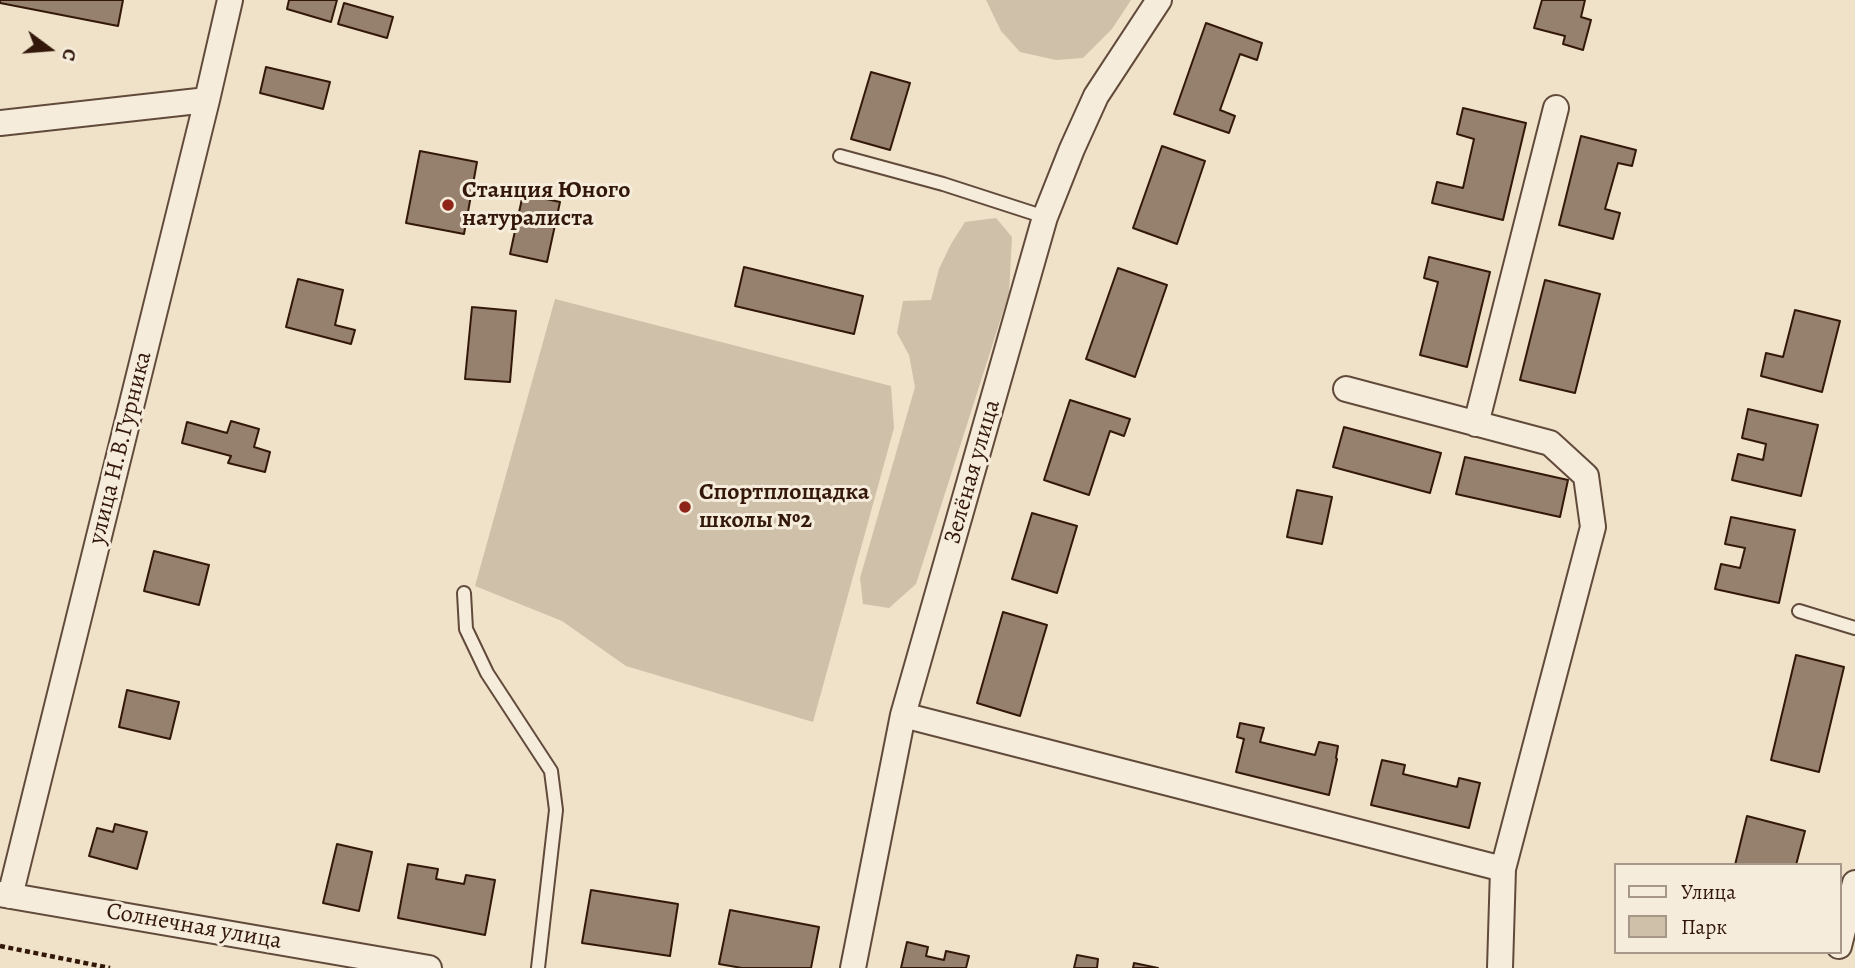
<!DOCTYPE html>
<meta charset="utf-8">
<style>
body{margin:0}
#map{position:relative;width:1855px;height:968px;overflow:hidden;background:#efe2c9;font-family:Alegreya,serif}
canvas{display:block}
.legend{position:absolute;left:1614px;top:863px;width:228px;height:91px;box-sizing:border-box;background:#f5ecdc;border:2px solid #a79788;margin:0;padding:9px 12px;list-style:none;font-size:21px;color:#33180a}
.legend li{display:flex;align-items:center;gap:14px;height:35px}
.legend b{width:35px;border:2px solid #a79788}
.north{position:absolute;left:14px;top:14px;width:70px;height:70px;-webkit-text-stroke:5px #f5ecdc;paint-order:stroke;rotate:106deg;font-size:19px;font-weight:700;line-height:28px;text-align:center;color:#33180a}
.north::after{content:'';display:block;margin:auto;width:24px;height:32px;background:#33180a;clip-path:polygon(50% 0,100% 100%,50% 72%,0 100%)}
</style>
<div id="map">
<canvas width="1855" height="968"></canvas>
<ul class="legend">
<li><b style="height:9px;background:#f5ecdc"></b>Улица</li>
<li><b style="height:19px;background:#cfc0a9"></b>Парк</li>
</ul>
<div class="north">С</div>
</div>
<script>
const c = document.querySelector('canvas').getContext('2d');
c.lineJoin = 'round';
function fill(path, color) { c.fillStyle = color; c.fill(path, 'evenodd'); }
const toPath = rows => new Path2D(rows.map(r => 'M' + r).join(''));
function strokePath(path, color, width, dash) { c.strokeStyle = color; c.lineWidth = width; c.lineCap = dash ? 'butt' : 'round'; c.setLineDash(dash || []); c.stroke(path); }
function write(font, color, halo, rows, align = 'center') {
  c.font = font + ' Alegreya,serif'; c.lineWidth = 6; c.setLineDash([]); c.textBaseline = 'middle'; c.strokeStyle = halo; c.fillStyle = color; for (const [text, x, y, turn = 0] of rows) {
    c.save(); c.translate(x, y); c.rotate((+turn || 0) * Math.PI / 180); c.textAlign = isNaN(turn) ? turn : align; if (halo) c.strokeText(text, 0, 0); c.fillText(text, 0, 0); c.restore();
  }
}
fill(toPath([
 [986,0,1131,0,1112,29,1083,58,1056,60,1020,52,1001,31],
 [996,218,1012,237,1009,293,916,584,889,608,863,604,860,578,915,387,909,355,897,333,903,301,931,300,939,269,951,244,965,222],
 [555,299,891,386,894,428,813,722,626,666,562,621,475,586]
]), '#cfc0a9');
const building = toPath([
 [0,0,123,0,118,26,0,3,0,0],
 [289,0,337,0,331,22,287,9,289,0],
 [1542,0,1585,0,1581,17,1591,20,1583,50,1563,44,1565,36,1534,28,1542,0],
 [344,3,393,17,387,38,338,24,344,3],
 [1206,23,1262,43,1257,60,1240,54,1220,110,1235,116,1229,133,1174,114,1206,23],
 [266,67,330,82,323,109,260,93,266,67],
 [871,72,910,83,890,150,851,139,871,72],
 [1463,108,1526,123,1503,220,1432,203,1437,182,1463,188,1474,139,1457,134,1463,108],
 [1581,136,1636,150,1632,166,1618,163,1605,209,1620,213,1613,239,1559,225,1581,136],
 [1162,146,1205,161,1177,244,1133,228,1162,146],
 [420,151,477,162,464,234,406,223,420,151],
 [523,194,560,202,547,262,510,254,523,194],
 [1429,257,1490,272,1467,367,1420,355,1438,282,1424,278,1429,257],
 [744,267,863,296,854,334,735,306,744,267],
 [1118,268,1167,285,1135,377,1086,359,1118,268],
 [298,279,343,290,335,325,355,330,351,344,286,327,298,279],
 [1545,280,1600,294,1575,393,1520,380,1545,280],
 [472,307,516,311,510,382,465,379,472,307],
 [1795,310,1840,321,1822,392,1761,376,1766,353,1783,357,1795,310],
 [1070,400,1130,419,1124,436,1110,431,1089,495,1044,480,1070,400],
 [1748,409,1818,425,1801,496,1732,480,1738,454,1763,460,1766,444,1742,438,1748,409],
 [231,421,259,429,254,447,270,452,265,472,228,463,231,456,182,443,187,422,227,433,231,421],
 [1344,427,1441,453,1430,493,1333,467,1344,427],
 [1465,457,1568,480,1560,517,1456,494,1465,457],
 [1297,490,1332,497,1322,544,1287,537,1297,490],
 [1032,513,1077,526,1057,593,1012,579,1032,513],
 [1731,517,1795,530,1779,603,1715,589,1721,564,1740,568,1745,548,1725,544,1731,517],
 [154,551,209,565,199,605,144,591,154,551],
 [1003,612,1047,625,1020,716,977,703,1003,612],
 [1796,655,1844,667,1819,772,1771,760,1796,655],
 [127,690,179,702,170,739,119,727,127,690],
 [1240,723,1264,728,1260,742,1315,755,1319,742,1338,746,1336,758,1337,759,1329,795,1236,772,1244,739,1237,737,1240,723],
 [1382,760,1405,765,1403,774,1457,787,1459,778,1480,783,1469,828,1371,805,1382,760],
 [1747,816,1805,831,1796,865,1735,865,1747,816],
 [115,824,147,832,137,869,89,856,97,828,113,832,115,824],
 [337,844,372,852,359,911,323,903,337,844],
 [408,864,438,869,436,879,464,884,466,875,495,880,485,935,398,918,408,864],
 [591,890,678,904,670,956,582,943,591,890],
 [730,910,819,927,811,968,742,968,719,964,730,910],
 [907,942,928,947,926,956,944,960,946,951,969,956,966,968,901,968,907,942],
 [1077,955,1098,959,1097,968,1074,968,1077,955],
 [1134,963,1158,968,1133,968,1134,963]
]);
fill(building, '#95816d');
strokePath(building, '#33180a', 2);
const service = toPath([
 [840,156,943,184,1045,217],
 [464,593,466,629,487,673,551,771,556,810,538,968],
 [1799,611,1855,628]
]);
const minor = toPath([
 [0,123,207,100],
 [1346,389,1550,443,1586,476,1593,527,1503,869,1500,968],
 [1476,424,1556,108],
 [903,715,1503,869],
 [0,894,429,968],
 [10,896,207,100,230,0],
 [1839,946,1855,883],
 [853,968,903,715,1045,217,1072,149,1096,96,1159,0]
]);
strokePath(service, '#624a3a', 16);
strokePath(minor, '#624a3a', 28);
strokePath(toPath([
 [0,946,110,968]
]), '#33180a', 4.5, [5, 3.5]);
strokePath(service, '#f5ecdc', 12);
strokePath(minor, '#f5ecdc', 24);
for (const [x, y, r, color] of [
 [448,205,7,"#8f2418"],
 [685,507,7,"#8f2418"]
]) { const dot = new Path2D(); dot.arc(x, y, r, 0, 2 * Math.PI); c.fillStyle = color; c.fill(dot); strokePath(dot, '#f5ecdc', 2.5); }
write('bold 24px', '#33180a', '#f5ecdc', [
 ["Станция Юного",462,191],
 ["натуралиста",462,219],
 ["Спортплощадка",699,493],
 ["школы №2",699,521]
], 'left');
write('24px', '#33180a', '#f5ecdc', [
 ["улица Н.В.Гурника",121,448,-76],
 ["Зелёная улица",973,472,-74],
 ["Солнечная улица",194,927,10]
]);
</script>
